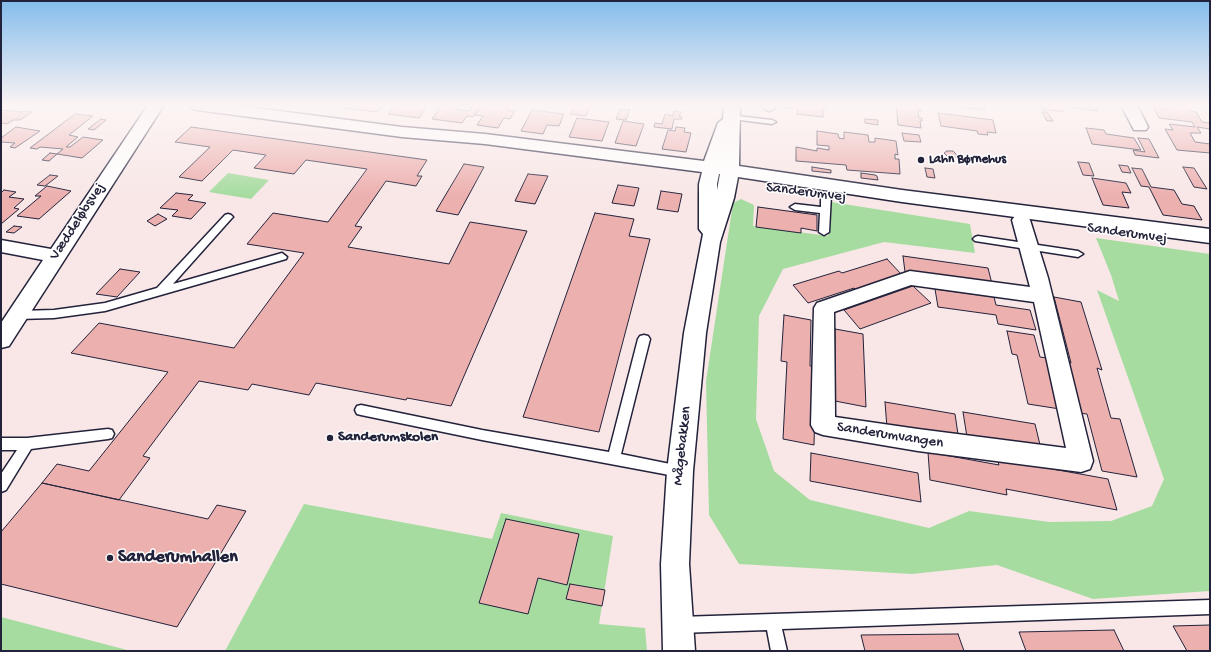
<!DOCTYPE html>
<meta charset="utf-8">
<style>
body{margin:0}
#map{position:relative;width:1211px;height:652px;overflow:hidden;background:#f9e7e7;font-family:"Gochi Hand",sans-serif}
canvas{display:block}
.frame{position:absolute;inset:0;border:2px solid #22223b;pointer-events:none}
</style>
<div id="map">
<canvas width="1211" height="652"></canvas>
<div class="frame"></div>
</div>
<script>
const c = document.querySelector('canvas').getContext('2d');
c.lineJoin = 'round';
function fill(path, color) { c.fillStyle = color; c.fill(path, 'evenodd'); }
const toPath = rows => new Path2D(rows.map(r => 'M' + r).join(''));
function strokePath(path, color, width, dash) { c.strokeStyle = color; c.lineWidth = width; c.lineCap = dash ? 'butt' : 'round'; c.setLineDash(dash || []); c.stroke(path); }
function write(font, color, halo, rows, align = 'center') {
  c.font = font + ' "Gochi Hand",sans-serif'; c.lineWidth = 3; c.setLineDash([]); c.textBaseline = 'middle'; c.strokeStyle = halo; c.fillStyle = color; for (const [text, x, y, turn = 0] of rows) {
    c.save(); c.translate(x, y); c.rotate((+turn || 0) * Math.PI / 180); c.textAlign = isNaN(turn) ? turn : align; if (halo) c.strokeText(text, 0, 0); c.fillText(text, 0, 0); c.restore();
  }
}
fill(toPath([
 [228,173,269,180,251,199,209,192],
 [741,199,754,205,753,226,828,236,831,202,970,224,975,253,884,242,783,269,759,316,756,419,774,471,810,500,929,528,969,511,1049,522,1111,521,1152,506,1164,479,1097,290,1119,301,1111,275,1096,238,1210,254,1210,591,1093,599,997,565,912,574,739,564,709,515,706,381,733,203],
 [304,504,492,539,501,513,613,536,599,624,645,628,647,651,225,651],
 [1,617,131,651,1,651]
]), '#a6dca0');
const building = toPath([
 [347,105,383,105,377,112,344,108,347,105],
 [393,105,428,105,419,118,388,114,395,105,393,105],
 [435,105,458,105,455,109,469,111,473,105,479,106,473,117,467,116,462,123,432,119,439,109,433,108,435,105],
 [482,105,509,105,507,107,510,108,508,111,515,111,510,119,504,118,498,128,477,125,483,116,475,115,482,105],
 [575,105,591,105,586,116,570,114,575,105],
 [779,105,794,105,794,109,779,107,779,105],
 [798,105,825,105,825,109,823,108,823,117,797,114,798,105],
 [896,105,917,105,918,109,921,109,921,112,918,111,919,118,922,118,922,121,920,121,921,128,898,125,896,105],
 [960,105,984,105,985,110,960,107,960,105],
 [1041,105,1096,105,1098,111,1061,106,1063,112,1042,109,1041,105],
 [1167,105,1187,105,1191,111,1196,112,1202,122,1210,123,1210,129,1197,127,1201,133,1190,133,1195,142,1210,144,1210,153,1177,150,1165,129,1173,130,1169,124,1195,127,1192,122,1159,118,1153,107,1169,109,1167,105],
 [620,109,630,110,626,120,616,119,620,109],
 [2,110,22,112,24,111,32,112,20,120,13,120,7,124,1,123,2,110],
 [532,110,564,114,559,126,547,125,543,134,521,131,532,110],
 [674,111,681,112,679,116,682,117,682,119,674,119,672,129,654,127,655,123,662,124,665,114,673,116,674,111],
 [1042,112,1047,112,1053,121,1047,121,1042,112],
 [938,113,993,120,996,133,987,132,988,135,978,134,977,131,941,126,938,113],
 [75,114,93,116,69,135,78,137,66,147,70,147,83,137,103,140,82,158,57,154,63,149,40,147,37,149,30,148,75,114],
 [577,118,609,122,602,141,569,137,577,118],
 [101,119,106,120,94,130,88,129,101,119],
 [865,119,878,120,878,125,865,123,865,119],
 [623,121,644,124,636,146,615,143,623,121],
 [16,127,40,131,15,148,10,147,15,143,1,142,1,138,16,127],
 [191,127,427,160,417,176,422,176,416,186,386,181,355,226,362,227,348,247,449,264,470,222,527,231,451,406,407,398,406,400,316,383,309,395,252,384,248,390,199,381,143,456,150,458,119,500,42,483,57,464,89,471,168,372,71,353,99,323,234,348,304,253,247,244,273,213,328,222,367,169,306,160,294,174,254,168,266,155,233,150,202,181,179,177,210,147,175,142,191,127],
 [676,127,685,128,684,132,691,133,686,152,662,149,668,130,675,131,676,127],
 [1086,128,1104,130,1106,134,1134,138,1141,150,1092,144,1086,128],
 [817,131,838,134,839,138,844,139,844,132,868,135,869,142,875,142,875,138,896,141,898,155,895,154,895,159,899,159,900,174,847,170,846,165,796,161,796,147,817,151,817,148,829,150,829,146,817,145,817,131],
 [902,133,919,135,921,142,904,141,902,133],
 [1138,138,1149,139,1159,158,1135,155,1133,150,1145,152,1138,138],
 [947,151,953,151,957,155,955,158,948,157,944,153,947,151],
 [50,153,57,154,49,161,42,160,50,153],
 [1078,162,1089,163,1094,176,1083,175,1078,162],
 [464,164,484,167,458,215,436,211,464,164],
 [1119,165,1128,166,1131,173,1122,172,1119,165],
 [812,167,831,170,831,173,812,171,812,167],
 [1183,167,1194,168,1207,189,1194,187,1183,167],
 [925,168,933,169,935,178,927,177,925,168],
 [1132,168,1142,169,1151,187,1174,190,1182,204,1194,206,1202,220,1163,215,1149,187,1141,186,1132,168],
 [861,173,875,175,877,176,878,180,861,178,861,173],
 [528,174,548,176,535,204,515,201,528,174],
 [50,175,58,176,45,186,37,185,50,175],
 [1092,178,1126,183,1131,193,1122,192,1129,208,1103,205,1092,178],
 [618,185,639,188,634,206,612,203,618,185],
 [47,186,71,191,39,219,17,216,41,196,35,196,47,186],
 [4,190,16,192,9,197,24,199,14,208,19,209,1,224,1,193,4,190],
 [661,191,682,194,678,212,657,209,661,191],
 [176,193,193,195,188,200,206,203,191,219,172,216,178,210,160,208,176,193],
 [758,207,817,215,817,231,801,228,801,233,756,227,758,207],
 [595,213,634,219,629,236,650,239,599,432,523,417,595,213],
 [158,214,167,219,155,226,147,221,158,214],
 [14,226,22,227,14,233,6,232,14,226],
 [903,256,988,268,992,284,905,272,903,256],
 [887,259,902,275,856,290,854,288,808,303,793,285,839,271,842,273,887,259],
 [120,269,140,272,117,297,96,294,120,269],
 [913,286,931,303,860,329,844,310,913,286],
 [935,289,994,297,996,305,1030,310,1036,330,998,324,996,315,938,307,935,289],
 [1054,297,1081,302,1102,370,1097,368,1111,418,1120,419,1137,477,1102,471,1087,414,1078,413,1065,362,1071,363,1054,297],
 [784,315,811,320,810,366,816,367,814,445,783,439,787,362,781,361,784,315],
 [835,329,863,334,866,407,835,401,835,329],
 [1007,331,1034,335,1040,357,1047,358,1060,409,1028,404,1017,355,1012,354,1007,331],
 [885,402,955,414,959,441,887,428,885,402],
 [963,412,1035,424,1041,449,967,437,963,412],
 [928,452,999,465,997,459,1108,479,1117,510,1006,489,1007,495,930,480,928,452],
 [811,453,918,473,921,502,810,481,811,453],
 [42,483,208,519,217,505,246,511,177,627,1,584,1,532,42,483],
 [506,519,579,534,567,585,538,578,528,614,479,603,506,519],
 [570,584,605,590,602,606,566,599,570,584],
 [1210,625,1210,651,1187,651,1173,626,1210,625],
 [1114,630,1124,651,1026,651,1019,632,1114,630],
 [958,634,964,651,865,651,861,635,958,634]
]);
fill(building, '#ecb0af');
strokePath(building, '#22223b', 1);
const service = toPath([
 [729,115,772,120,776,122,772,124,732,119,728,117,729,115],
 [826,192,831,195,829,232,824,235,819,232,820,213,795,210,790,207,795,204,821,207,821,195,826,192],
 [228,214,231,215,233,217,231,219,173,284,282,253,287,257,286,259,105,311,54,318,18,319,13,315,18,311,54,310,105,303,157,288,225,215,228,214],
 [978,236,1078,251,1083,254,1078,257,975,241,973,239,975,237,978,236],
 [644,335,648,336,650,339,621,454,685,467,687,471,685,475,680,477,482,440,361,415,357,414,355,410,357,406,361,405,482,430,609,452,638,339,640,336,644,335],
 [108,429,112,430,114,434,112,438,108,439,31,449,6,490,1,492,1,474,17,450,1,450,1,438,27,438,108,429],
 [1210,600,1210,614,782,629,787,651,771,651,767,630,679,633,674,630,671,625,674,620,679,617,1210,600]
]);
const minor = toPath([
 [148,105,164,105,9,346,1,348,1,323,43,260,1,252,1,240,51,249,148,105],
 [761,105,777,105,777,106,774,109,769,111,764,109,761,105],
 [1121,105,1137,105,1148,127,1146,130,1134,130,1121,105],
 [1021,214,1027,216,1030,220,1048,278,1093,461,1090,469,1081,472,918,451,823,435,815,432,811,425,814,308,817,303,910,271,1030,287,1012,220,1015,216,1021,214],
 [911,285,1034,302,1066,448,918,429,835,417,834,312,911,285]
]);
const tertiary = toPath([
 [189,105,233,105,402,127,485,134,704,161,718,123,723,119,724,105,740,105,739,166,902,190,1210,229,1210,243,902,202,738,177,734,198,720,242,706,333,693,471,689,564,695,651,663,651,661,564,667,471,684,333,703,234,699,229,699,184,702,172,485,144,402,137,197,110,191,108,189,105],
 [719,174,720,174,717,190,717,184,719,174]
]);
strokePath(service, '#22223b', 3);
strokePath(minor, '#22223b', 3);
strokePath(tertiary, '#22223b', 3);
fill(service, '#fff');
fill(minor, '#fff');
fill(tertiary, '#fff');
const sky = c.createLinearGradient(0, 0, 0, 196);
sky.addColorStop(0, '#84bceb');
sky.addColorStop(0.54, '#fcf4f4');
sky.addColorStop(1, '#fcf4f400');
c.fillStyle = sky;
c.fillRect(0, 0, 1211, 196);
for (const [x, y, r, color] of [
 [921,160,4,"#22223b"],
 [330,438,4,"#22223b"],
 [110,558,4,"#22223b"]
]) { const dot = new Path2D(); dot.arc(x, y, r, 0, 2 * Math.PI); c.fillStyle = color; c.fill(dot); strokePath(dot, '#fff', 1.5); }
write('bold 13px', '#22223b', '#fff', [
 ["Lahn Børnehus",929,160]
], 'left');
write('15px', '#22223b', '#fff', [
 ["Sanderumvej",806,193,7],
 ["Væddeløbsvej",78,222,-57],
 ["Sanderumvej",1127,234,8],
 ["Sanderumvangen",890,436,9],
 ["Mågebakken",683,446,-84]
]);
write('bold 15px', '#22223b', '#fff', [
 ["Sanderumskolen",338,438]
], 'left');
write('bold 18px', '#22223b', '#fff', [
 ["Sanderumhallen",118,558]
], 'left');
</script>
